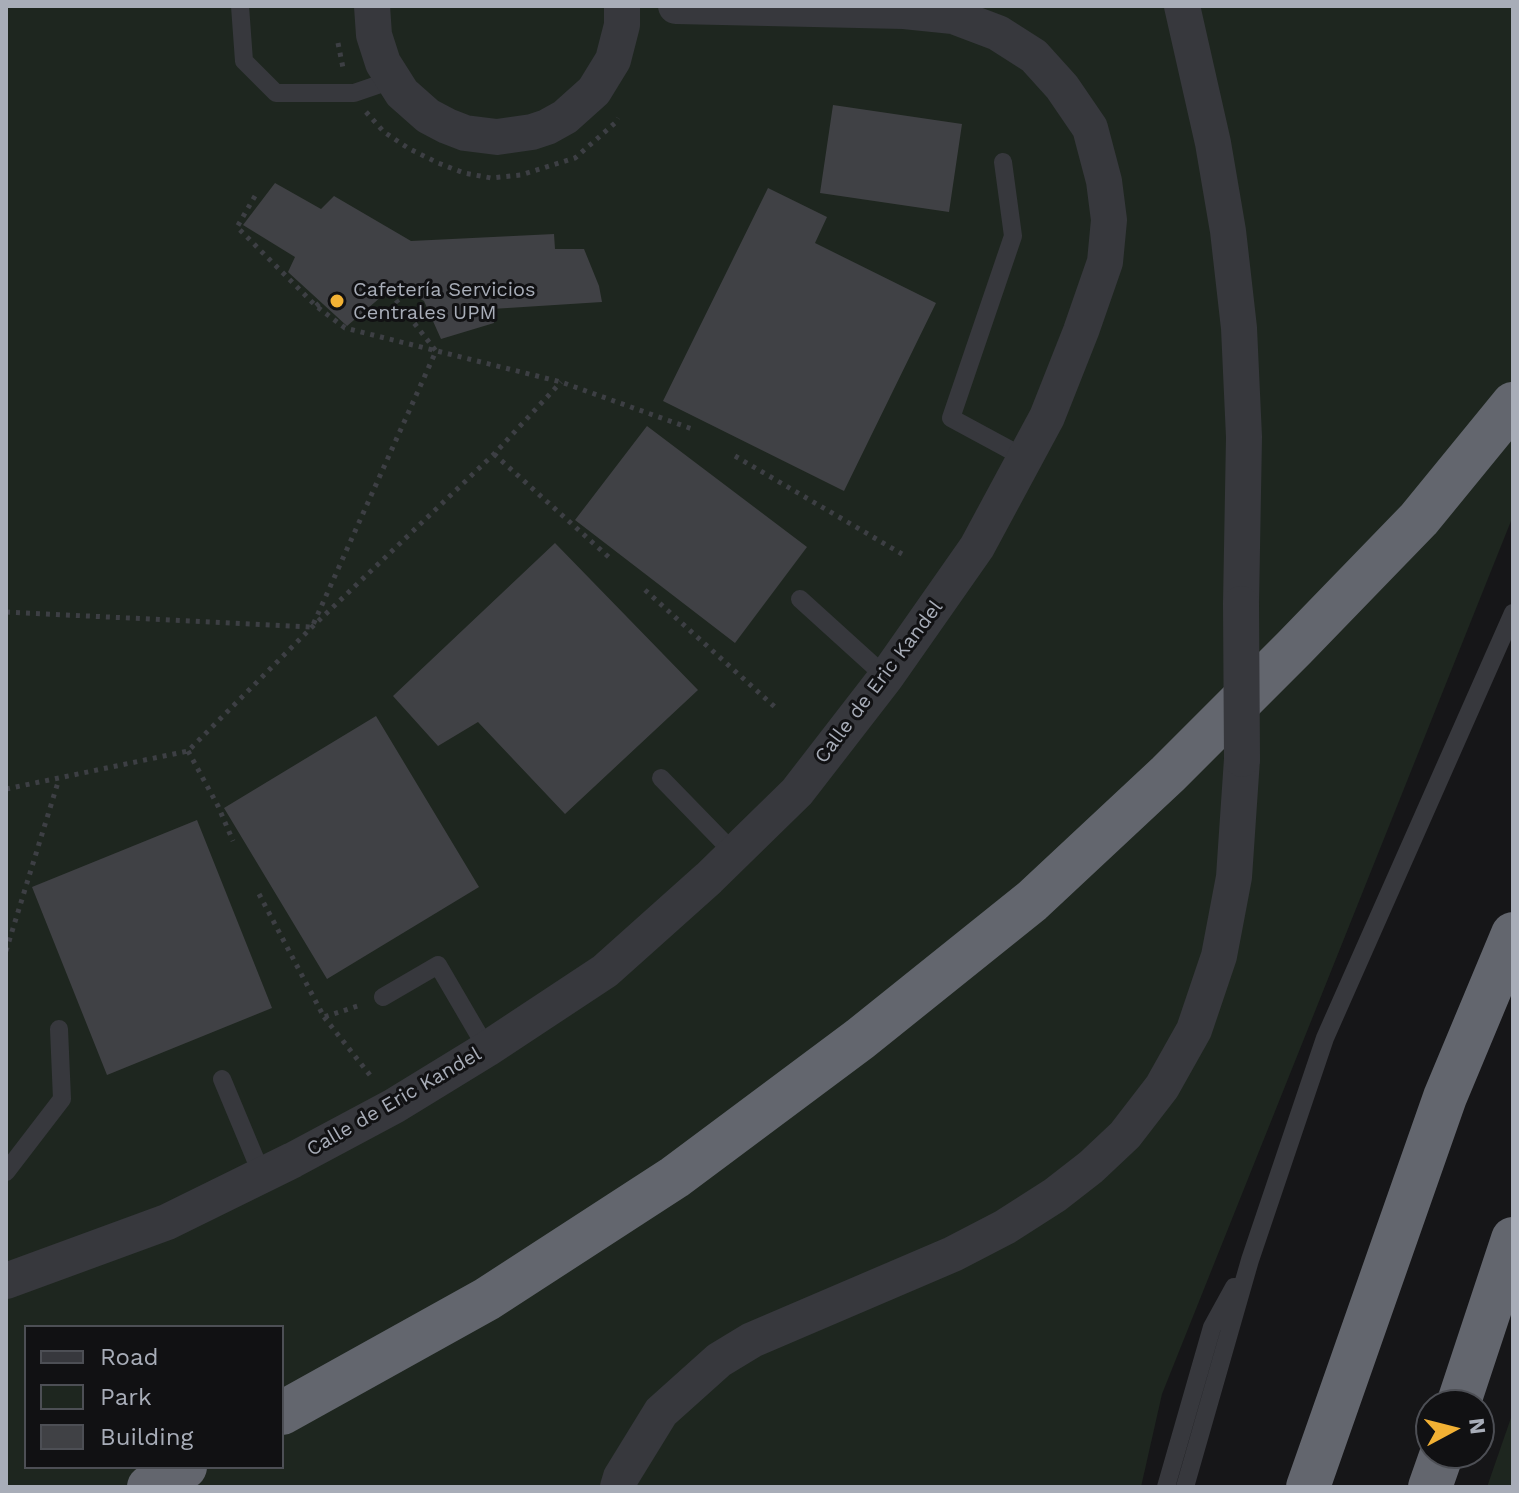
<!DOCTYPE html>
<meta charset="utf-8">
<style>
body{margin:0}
#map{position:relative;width:1519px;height:1493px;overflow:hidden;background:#161618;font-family:"Work Sans",sans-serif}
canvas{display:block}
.frame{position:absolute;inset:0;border:8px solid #a8adb8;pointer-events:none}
.legend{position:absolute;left:24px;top:1325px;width:260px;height:144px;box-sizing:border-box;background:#111113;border:2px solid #4d4f55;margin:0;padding:10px 14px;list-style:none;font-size:24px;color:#a8adb8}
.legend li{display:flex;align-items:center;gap:16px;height:40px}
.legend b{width:40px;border:2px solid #4d4f55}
.north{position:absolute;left:1415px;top:1389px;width:80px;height:80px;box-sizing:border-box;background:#111113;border:2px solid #4d4f55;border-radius:50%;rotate:83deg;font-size:22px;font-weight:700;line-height:32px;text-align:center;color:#a8adb8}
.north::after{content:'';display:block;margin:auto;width:28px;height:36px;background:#f2b134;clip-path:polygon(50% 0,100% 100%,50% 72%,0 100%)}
</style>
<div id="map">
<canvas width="1519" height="1493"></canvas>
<div class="frame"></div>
<ul class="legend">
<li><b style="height:10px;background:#37383d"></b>Road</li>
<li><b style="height:22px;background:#1e261f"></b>Park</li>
<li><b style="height:22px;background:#404145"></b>Building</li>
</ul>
<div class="north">N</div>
</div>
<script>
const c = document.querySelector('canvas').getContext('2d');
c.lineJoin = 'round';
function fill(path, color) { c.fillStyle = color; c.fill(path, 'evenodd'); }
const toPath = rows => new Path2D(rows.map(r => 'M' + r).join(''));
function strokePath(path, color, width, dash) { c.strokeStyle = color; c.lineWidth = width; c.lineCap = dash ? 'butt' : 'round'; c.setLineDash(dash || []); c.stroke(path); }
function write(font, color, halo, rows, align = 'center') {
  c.font = font + ' "Work Sans",sans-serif'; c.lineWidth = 6; c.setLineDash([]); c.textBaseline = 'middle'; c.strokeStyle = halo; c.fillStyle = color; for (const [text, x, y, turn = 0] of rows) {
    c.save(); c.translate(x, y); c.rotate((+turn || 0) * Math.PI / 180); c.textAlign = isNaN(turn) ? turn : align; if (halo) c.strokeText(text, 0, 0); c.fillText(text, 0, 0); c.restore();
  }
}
fill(toPath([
 [6,6,1513,6,1513,516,1162,1394,1141,1487,6,1487],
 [26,1327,282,1327,282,1467,26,1467],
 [1513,1412,1513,1487,1487,1487]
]), '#1e261f');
fill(toPath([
 [833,105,962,124,949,212,820,193],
 [275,183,321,209,334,196,411,241,554,234,555,249,584,249,599,286,602,302,492,309,494,323,441,339,424,301,395,285,347,326,288,272,295,257,243,225],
 [768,188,827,217,815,243,936,303,844,491,663,401],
 [647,426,807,547,735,643,575,520],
 [555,543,698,690,565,814,478,722,438,746,393,696],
 [376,716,479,887,327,979,224,808],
 [197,820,272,1008,107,1075,32,887]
]), '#404145');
strokePath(toPath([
 [338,43,343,68],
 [366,112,384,132,408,148,438,163,464,173,491,178,521,175,575,158,615,123,618,118],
 [255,196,237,227,316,306,345,328,561,382,695,430],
 [316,306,322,301],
 [494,454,612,560],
 [735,456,902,554],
 [645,590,776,708],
 [6,612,312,627,436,351,396,300],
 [188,751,218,806,233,841],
 [6,789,188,751,312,627,494,454,561,382],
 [259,894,324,1017,361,1005],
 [6,951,59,779],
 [324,1017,373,1079]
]), '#3d3f44', 5, [4, 6]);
strokePath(toPath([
 [240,6,244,61,276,93,354,93,392,80],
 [1003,162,1013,236,951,418,1025,458],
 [800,599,886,677],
 [661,778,734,853],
 [383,997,438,965,487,1049],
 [222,1079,262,1175],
 [6,1172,62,1099,59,1029],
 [1166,1487,1212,1327,1234,1287],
 [1185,1487,1250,1260,1325,1038,1513,613]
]), '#37383d', 18);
strokePath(toPath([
 [372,6,374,35,383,63,402,93,428,116,447,126,465,133,497,137,532,132,547,127,565,117,594,91,613,60,622,25,622,6],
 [1182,6,1213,143,1228,231,1239,328,1244,437,1241,604],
 [6,1281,167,1222,293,1160,394,1106,487,1049,605,971,709,878,797,792,886,677,977,547,1047,417,1081,331,1105,262,1109,220,1104,181,1090,128,1062,87,1034,56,998,33,953,16,904,11,676,6],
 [618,1487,621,1477,661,1412,719,1360,752,1340,953,1254,1005,1227,1055,1195,1091,1167,1125,1135,1162,1087,1194,1030,1219,956,1234,877,1242,759]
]), '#37383d', 36);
strokePath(toPath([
 [1458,1405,1513,1239],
 [282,1413,487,1299,675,1177,860,1039,1032,901,1168,774,1294,648,1419,519,1513,404],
 [149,1487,185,1467],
 [1308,1487,1445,1097,1513,934],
 [1430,1487,1442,1453]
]), '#63666e', 44);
strokePath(toPath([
 [1241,604,1242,759]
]), '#37383d', 36);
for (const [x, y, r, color] of [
 [337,301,8,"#f2b134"]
]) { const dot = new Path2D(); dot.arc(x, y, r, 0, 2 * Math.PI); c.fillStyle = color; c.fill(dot); strokePath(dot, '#111113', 3); }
write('20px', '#a8adb8', '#111113', [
 ["Cafetería Servicios",353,290],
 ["Centrales UPM",353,313]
], 'left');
write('20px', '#a8adb8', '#111113', [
 ["Calle de Eric Kandel",879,682,-53],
 ["Calle de Eric Kandel",394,1102,-30]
]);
</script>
